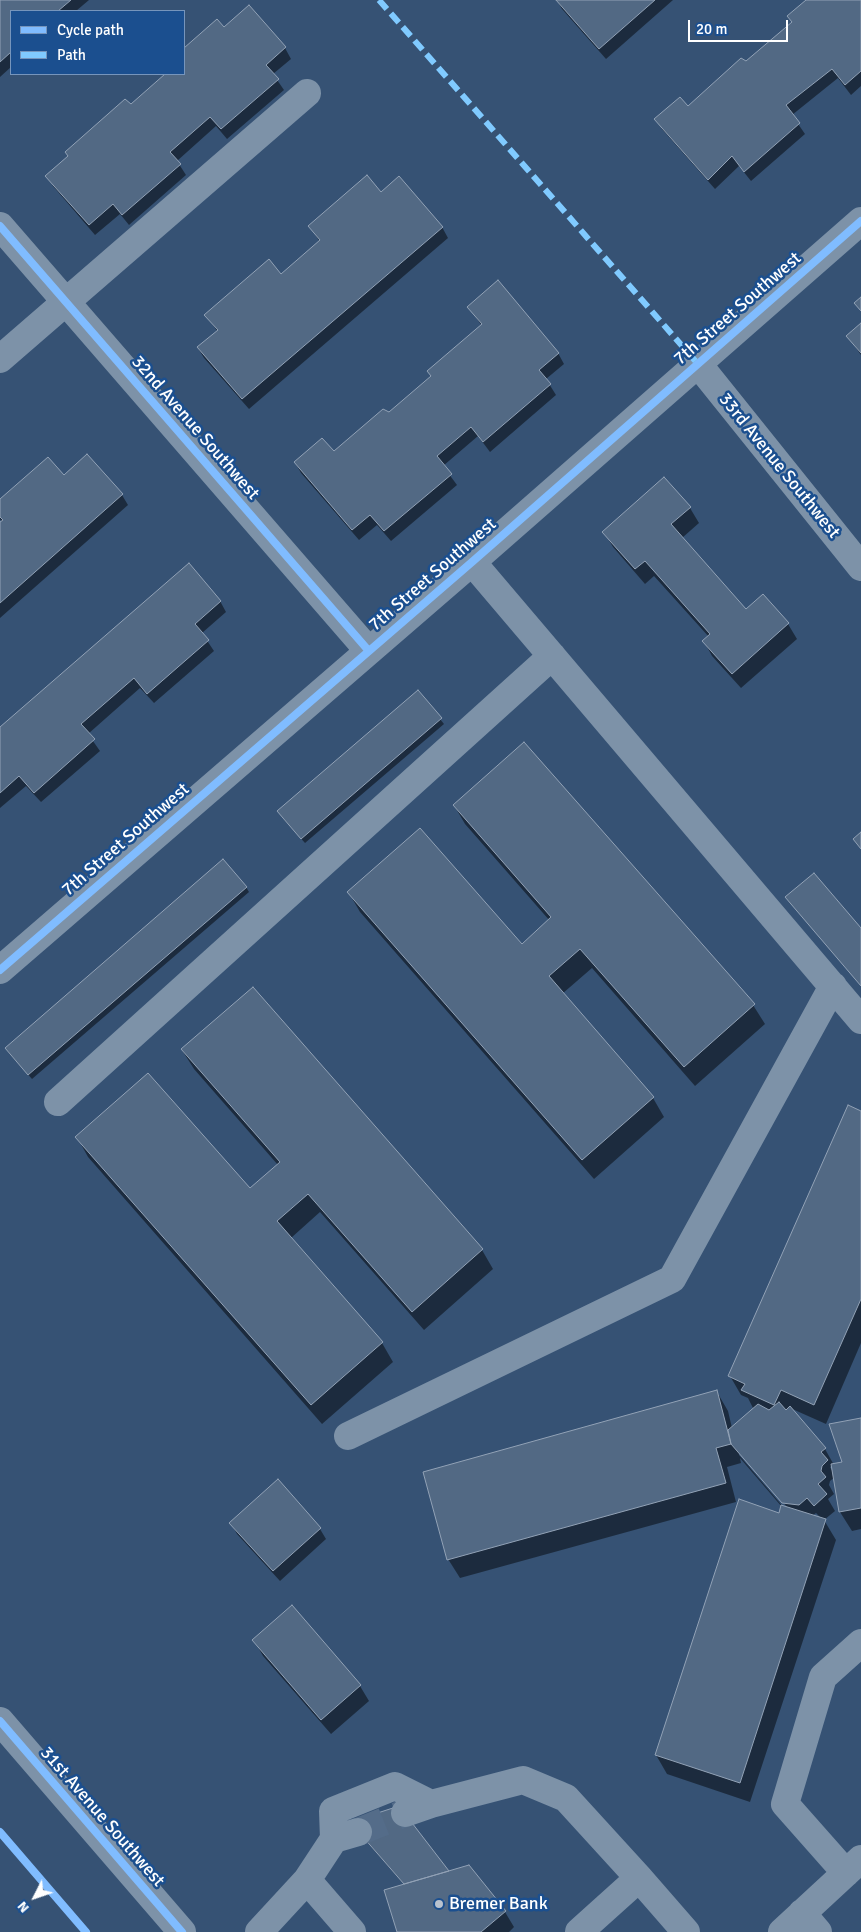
<!DOCTYPE html>
<style>
body{margin:0}
#map{position:relative;width:861px;height:1932px;overflow:hidden;background:#365274;font-family:Signika,sans-serif}
canvas{display:block}
.legend{position:absolute;left:10px;top:10px;width:175px;height:65px;box-sizing:border-box;background:#1b4f8f;border:1px solid #7695bc;margin:0;padding:6px 9px;list-style:none;font-size:15px;color:#fff}
.legend li{display:flex;align-items:center;gap:10px;height:25px}
.legend b{width:25px;border:1px solid #7695bc}
.north{position:absolute;left:10px;top:1872px;width:50px;height:50px;-webkit-text-stroke:4px #1b4f8f;paint-order:stroke;rotate:229deg;font-size:14px;font-weight:700;line-height:20px;text-align:center;color:#fff}
.north::after{content:'';display:block;margin:auto;width:18px;height:22px;background:#fff;clip-path:polygon(50% 0,100% 100%,50% 72%,0 100%)}
.scale{position:absolute;left:688px;top:20px;width:100px;height:22px;box-sizing:border-box;border:2px solid #fff;border-top:0;padding-left:6px;font-size:15px;line-height:18px;white-space:nowrap;color:#fff;-webkit-text-stroke:4px #1b4f8f;paint-order:stroke}
</style>
<div id="map">
<canvas width="861" height="1932"></canvas>
<ul class="legend">
<li><b style="height:6px;background:#80bcff"></b>Cycle path</li>
<li><b style="height:6px;background:#80caff"></b>Path</li>
</ul>
<div class="north">N</div>
<div class="scale">20 m</div>
</div>
<script>
const c = document.querySelector('canvas').getContext('2d');
c.lineJoin = 'round';
function fill(path, color) { c.fillStyle = color; c.fill(path, 'evenodd'); }
const toPath = rows => new Path2D(rows.map(r => 'M' + r).join(''));
function strokePath(path, color, width, dash) { c.strokeStyle = color; c.lineWidth = width; c.lineCap = dash ? 'butt' : 'round'; c.setLineDash(dash || []); c.stroke(path); }
function write(font, color, halo, rows, align = 'center') {
  c.font = font + ' Signika,sans-serif'; c.lineWidth = 5; c.setLineDash([]); c.textBaseline = 'middle'; c.strokeStyle = halo; c.fillStyle = color; for (const [text, x, y, turn = 0] of rows) {
    c.save(); c.translate(x, y); c.rotate((+turn || 0) * Math.PI / 180); c.textAlign = isNaN(turn) ? turn : align; if (halo) c.strokeText(text, 0, 0); c.fillText(text, 0, 0); c.restore();
  }
}
fill(toPath([
 [0,0,89,0,76,11,11,11,11,67,0,77],
 [557,0,673,0,606,59,562,9],
 [808,0,861,0,861,86,851,95,838,78,792,115,805,134,751,181,739,166,715,189,662,129,656,119,687,108,746,63,793,23],
 [249,7,285,48,291,59,273,74,284,90,227,139,216,126,177,161,186,175,129,225,120,214,95,235,53,186,47,176,167,74,184,74,184,50,217,20,224,28],
 [310,226,442,227,448,238,249,409,204,358,198,348,218,332,206,315,281,275,320,242],
 [469,307,558,353,564,364,546,379,556,395,490,452,478,436,443,466,457,485,391,541,377,525,359,540,301,473,295,462,333,453,389,414,432,377,482,326],
 [861,325,861,355,848,336],
 [64,477,122,495,128,505,0,618,0,524,2,522,0,519,0,501],
 [664,478,690,508,699,523,682,538,746,611,788,624,797,639,741,688,712,656,704,641,709,637,654,576,645,584,613,547,604,532],
 [220,601,226,612,202,633,214,651,154,703,140,688,88,734,100,751,41,802,26,786,0,808,0,729],
 [418,692,444,724,305,843,281,816],
 [454,805,753,1005,765,1024,695,1086,592,968,562,994,653,1098,664,1117,594,1179,360,912,349,893,522,945,550,921,465,824],
 [246,887,249,892,32,1079,9,1053,6,1048],
 [182,1050,482,1250,493,1269,424,1330,320,1212,291,1238,382,1343,393,1362,322,1424,88,1157,77,1137,250,1190,278,1165,194,1069],
 [861,1113,861,1343,826,1424,790,1408,825,1449,834,1465,843,1463,861,1419,861,1529,852,1531,840,1512,835,1477,830,1481,829,1485,834,1494,828,1499,835,1511,824,1520,836,1540,750,1802,667,1774,656,1755,782,1507,740,1458,741,1463,727,1467,736,1502,460,1578,448,1559,717,1392,728,1411,732,1428,754,1410,748,1398,741,1395,730,1376],
 [739,1451,787,1507,785,1509,739,1455],
 [833,1465,834,1474,830,1467],
 [816,1513,822,1519,812,1516],
 [278,1481,320,1529,326,1539,280,1581,237,1534,231,1523],
 [292,1607,360,1686,369,1701,331,1734,263,1656,254,1640],
 [354,1827,449,1872,468,1867,505,1912,514,1927,509,1932,398,1932,405,1885]
]), '#0007');
const building = toPath([
 [0,0,71,0,58,11,11,11,11,52,0,62,0,0],
 [556,0,655,0,599,49,556,0],
 [806,0,861,0,861,71,845,85,832,69,786,105,800,123,744,172,732,156,708,180,654,119,680,97,688,106,741,58,746,61,792,22,787,16,806,0],
 [249,5,286,47,266,65,279,79,221,129,210,117,170,152,181,164,122,215,113,204,89,225,45,176,68,156,65,152,125,99,131,104,165,74,184,74,184,48,217,19,224,27,249,5],
 [367,175,381,192,399,176,443,227,242,399,197,347,218,330,204,315,269,259,281,274,320,240,308,226,367,175],
 [498,280,559,353,539,370,551,384,483,442,471,427,437,456,452,474,384,531,370,515,352,530,294,462,322,438,334,451,383,409,389,412,431,376,427,371,482,324,467,307,498,280],
 [861,297,861,311,854,303,861,297],
 [861,323,861,353,846,336,861,323],
 [87,454,123,494,0,603,0,522,3,520,0,517,0,499,48,457,64,475,87,454],
 [664,477,691,507,671,524,746,609,763,594,789,623,732,674,702,641,710,634,645,561,635,569,602,532,664,477],
 [189,563,221,601,195,624,209,640,147,694,134,678,81,724,95,739,34,793,19,776,0,793,0,727,189,563],
 [418,690,442,718,301,839,277,811,418,690],
 [524,742,755,1004,684,1067,580,949,549,976,654,1097,582,1160,347,892,420,828,522,944,551,917,453,805,524,742],
 [861,832,861,849,853,839,861,832],
 [223,859,247,887,28,1075,5,1048,223,859],
 [814,873,861,928,861,986,785,897,814,873],
 [253,987,483,1249,412,1312,308,1194,277,1221,383,1342,311,1405,75,1137,148,1073,250,1188,280,1162,181,1049,253,987],
 [848,1105,861,1111,861,1299,814,1405,781,1390,774,1405,741,1390,745,1384,728,1376,848,1105],
 [717,1390,731,1444,716,1448,726,1483,447,1560,423,1472,717,1390],
 [779,1402,786,1410,790,1406,826,1448,821,1452,828,1460,822,1466,821,1471,826,1477,818,1484,827,1494,814,1506,807,1498,799,1505,782,1503,731,1444,728,1430,758,1404,769,1410,779,1402],
 [861,1418,861,1508,839,1512,831,1464,842,1462,829,1424,861,1418],
 [278,1479,321,1528,273,1571,229,1523,278,1479],
 [739,1499,779,1513,781,1505,826,1519,740,1783,655,1755,739,1499],
 [292,1605,361,1685,321,1720,252,1640,292,1605],
 [399,1806,449,1871,404,1884,350,1822,399,1806],
 [469,1865,506,1911,481,1932,397,1932,384,1890,469,1865]
]);
fill(building, '#526984');
strokePath(building, '#92a2b6', 1);
strokePath(toPath([
 [358,1832,405,1813]
]), '#546c89', 28, [28, 14]);
strokePath(toPath([
 [0,226,368,650],
 [0,359,307,93],
 [698,364,861,567],
 [472,562,861,1020],
 [0,970,472,562,861,221],
 [58,1102,552,656],
 [348,1436,672,1279,833,986],
 [0,1721,182,1932],
 [405,1813,431,1804,523,1780,566,1798,639,1878],
 [334,1839,358,1832],
 [846,1873,785,1804,823,1677,861,1643],
 [307,1880,352,1932],
 [802,1913,818,1932],
 [259,1932,307,1880,334,1839,333,1811,395,1786,431,1804],
 [579,1932,639,1878,686,1932],
 [782,1932,861,1859]
]), '#7d92a8', 28);
strokePath(toPath([
 [379,0,698,364]
]), '#80caff', 6, [12, 6]);
strokePath(toPath([
 [0,226,368,650],
 [0,970,472,562,861,221],
 [0,1721,182,1932],
 [0,1832,86,1932]
]), '#80bcff', 8);
for (const [x, y, r, color] of [
 [439,1904,5,"#b9c2ce"]
]) { const dot = new Path2D(); dot.arc(x, y, r, 0, 2 * Math.PI); c.fillStyle = color; c.fill(dot); strokePath(dot, '#1b4f8f', 2); }
write('18px', '#fff', '#1b4f8f', [
 ["7th Street Southwest",738,309,-41],
 ["32nd Avenue Southwest",195,428,49],
 ["33rd Avenue Southwest",779,466,51],
 ["7th Street Southwest",433,575,-41],
 ["7th Street Southwest",126,840,-41],
 ["31st Avenue Southwest",102,1817,49]
]);
write('18px', '#fff', '#1b4f8f', [
 ["Bremer Bank",449,1904]
], 'left');
</script>
